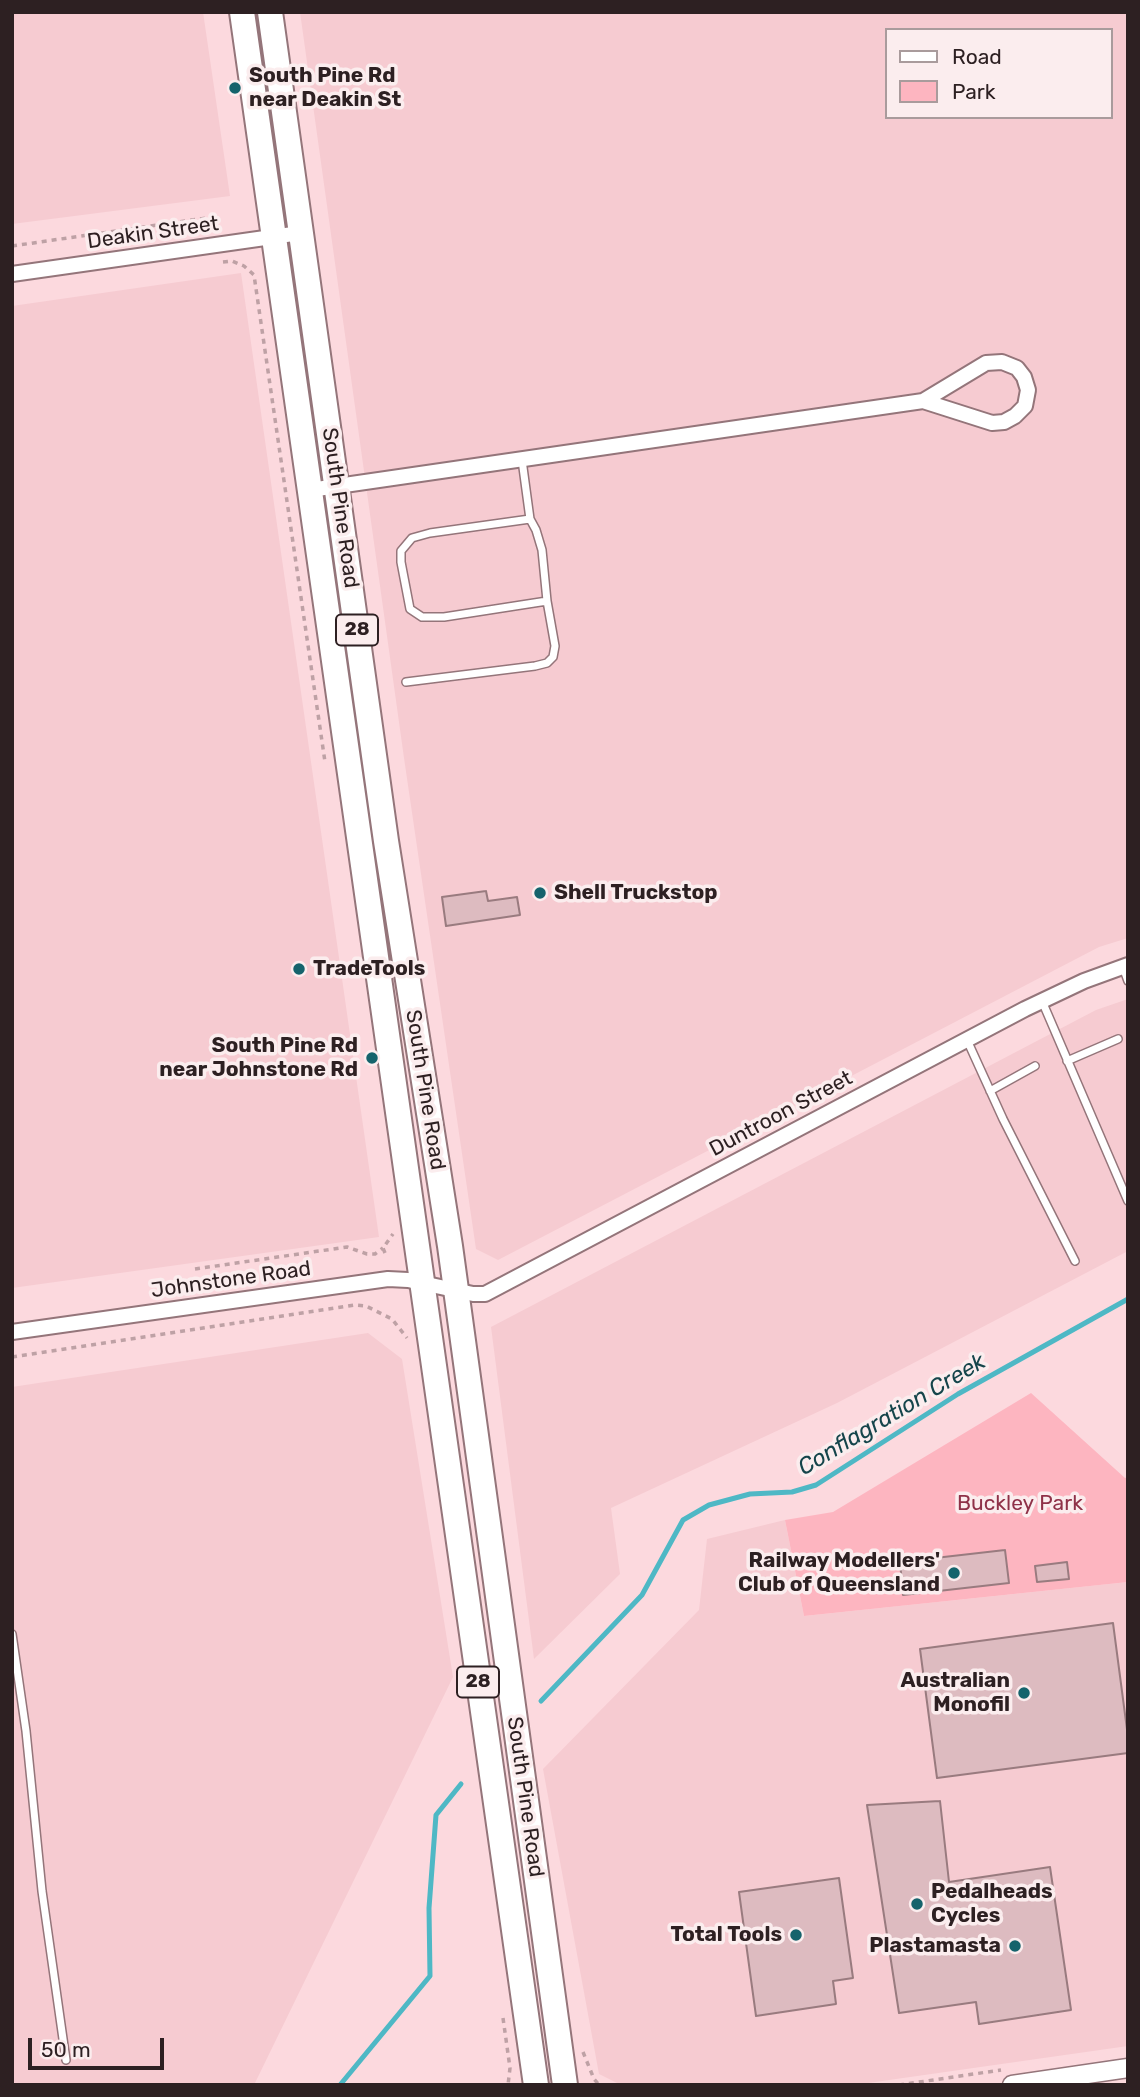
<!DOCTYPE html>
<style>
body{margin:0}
#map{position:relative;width:1140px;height:2097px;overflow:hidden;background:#fcd9de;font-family:Rubik,sans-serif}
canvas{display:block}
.frame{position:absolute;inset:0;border:14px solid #2d2022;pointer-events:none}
.legend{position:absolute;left:885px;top:28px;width:228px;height:91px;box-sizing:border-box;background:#fbedee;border:2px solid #a99b9c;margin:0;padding:9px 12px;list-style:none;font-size:21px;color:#2d2022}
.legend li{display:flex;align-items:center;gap:14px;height:35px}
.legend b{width:35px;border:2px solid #a99b9c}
.scale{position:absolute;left:28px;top:2038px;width:136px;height:32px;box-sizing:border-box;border:4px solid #2d2022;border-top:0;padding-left:9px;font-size:21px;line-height:24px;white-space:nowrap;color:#2d2022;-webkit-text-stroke:5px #fbedee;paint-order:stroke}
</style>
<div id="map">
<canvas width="1140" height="2097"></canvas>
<div class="frame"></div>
<ul class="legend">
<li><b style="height:9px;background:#fff"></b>Road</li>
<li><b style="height:19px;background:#fdb5c0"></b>Park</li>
</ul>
<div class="scale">50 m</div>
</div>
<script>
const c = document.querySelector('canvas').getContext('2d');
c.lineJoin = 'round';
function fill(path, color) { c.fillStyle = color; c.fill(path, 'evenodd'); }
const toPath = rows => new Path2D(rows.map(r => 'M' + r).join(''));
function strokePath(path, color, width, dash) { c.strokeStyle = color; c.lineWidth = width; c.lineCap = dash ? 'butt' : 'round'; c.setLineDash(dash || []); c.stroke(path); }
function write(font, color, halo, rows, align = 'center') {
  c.font = font + ' Rubik,sans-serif'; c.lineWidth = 7; c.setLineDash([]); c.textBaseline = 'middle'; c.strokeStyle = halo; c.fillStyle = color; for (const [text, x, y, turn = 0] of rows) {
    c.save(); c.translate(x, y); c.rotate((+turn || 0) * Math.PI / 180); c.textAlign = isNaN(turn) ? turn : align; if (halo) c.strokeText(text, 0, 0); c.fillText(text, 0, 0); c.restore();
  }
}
fill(toPath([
 [12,12,203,12,230,196,12,224],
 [300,12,1128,12,1128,938,1099,947,498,1260,476,1249,404,758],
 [886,30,1110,30,1110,117,886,117],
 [241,273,379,1237,12,1288,12,306],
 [1128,999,1128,1251,837,1403,611,1508,620,1574,534,1659,491,1327,1096,1010],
 [368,1333,402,1359,453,1677,254,2085,12,2084,12,1387],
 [785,1520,804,1616,1128,1582,1128,2046,854,2085,621,2085,599,2074,543,1769,699,1610,707,1539]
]), '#f6cbd1');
fill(toPath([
 [1031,1393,1125,1478,1128,1477,1128,1582,804,1616,785,1520,833,1512]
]), '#fdb5c0');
strokePath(toPath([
 [541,1701,642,1595,683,1520,709,1505,750,1494,792,1492,816,1485,958,1394,1128,1299],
 [340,2085,430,1976,429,1908,436,1815,461,1784]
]), '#4eb8c5', 5);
const building = toPath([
 [486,891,488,901,517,897,520,915,446,926,442,897,486,891],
 [1005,1550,1009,1583,903,1595,900,1562,1005,1550],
 [1067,1562,1069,1579,1037,1582,1035,1566,1067,1562],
 [1113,1623,1128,1737,1128,1753,937,1778,920,1649,1113,1623],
 [940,1801,949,1882,1050,1867,1071,2010,979,2024,976,2002,899,2013,867,1805,940,1801],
 [839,1878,853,1978,833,1981,836,2004,756,2016,739,1892,839,1878]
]);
fill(building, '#ddbbc0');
strokePath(building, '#997b7f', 2);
const service = toPath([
 [530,519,536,530,542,550,547,601],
 [406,682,535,666,547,663,553,657,555,646,547,601,444,617,422,617,410,609,401,562,401,551,412,538,430,533,530,519,522,460],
 [1123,967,1128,981],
 [1042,1001,1128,1201],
 [967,1040,1003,1119,1075,1261],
 [1067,1061,1118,1039],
 [990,1091,1035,1066],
 [12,1634,26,1731,42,1891,66,2060]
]);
const minor = toPath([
 [12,274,300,233],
 [310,490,923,401,986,363,1002,362,1017,368,1024,377,1028,390,1025,406,1015,416,1004,422,992,423,923,401],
 [12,1332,388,1279,408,1280,473,1294,485,1294,1025,1009,1084,981,1128,965]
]);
const tertiary = toPath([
 [1012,2085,1128,2068]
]);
const trunk = toPath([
 [242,12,536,2085],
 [270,12,386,841,450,1246,565,2085]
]);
strokePath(service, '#94757a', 10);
strokePath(minor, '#94757a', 18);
strokePath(tertiary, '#94757a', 21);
strokePath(trunk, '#94757a', 28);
strokePath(toPath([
 [12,246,206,218],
 [223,262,232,261,244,266,254,275,325,762],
 [385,1253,383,1248,393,1234],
 [195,1269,347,1247,367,1254,375,1254,383,1248],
 [12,1357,355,1305,366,1306,392,1319,407,1338],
 [503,2018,510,2068,508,2085],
 [583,2052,594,2079,599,2085],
 [899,2085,1001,2070]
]), '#bea1a5', 3.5, [5, 5]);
strokePath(service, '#fff', 7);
strokePath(minor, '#fff', 14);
strokePath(tertiary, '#fff', 18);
strokePath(trunk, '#fff', 24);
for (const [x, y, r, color] of [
 [235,88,7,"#15636c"],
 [540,893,7,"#15636c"],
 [299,969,7,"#15636c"],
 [372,1058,7,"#15636c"],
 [954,1573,7,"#15636c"],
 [1024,1693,7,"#15636c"],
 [917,1904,7,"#15636c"],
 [796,1935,7,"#15636c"],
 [1015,1946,7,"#15636c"]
]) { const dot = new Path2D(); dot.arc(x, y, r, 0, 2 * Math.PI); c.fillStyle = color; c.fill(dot); strokePath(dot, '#fbedee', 2.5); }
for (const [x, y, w] of [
 [357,630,42],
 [478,1682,42]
]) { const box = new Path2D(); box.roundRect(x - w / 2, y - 15.5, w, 31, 5); c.fillStyle = '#fbedee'; c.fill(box); strokePath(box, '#2d2022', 2); }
write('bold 19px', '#2d2022', null, [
 ["28",357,630],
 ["28",478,1682]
]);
write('bold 21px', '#2d2022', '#fbedee', [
 ["South Pine Rd",249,76,"left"],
 ["near Deakin St",249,100,"left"],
 ["Shell Truckstop",554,893,"left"],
 ["TradeTools",313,969,"left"],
 ["South Pine Rd",358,1046],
 ["near Johnstone Rd",358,1070],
 ["Railway Modellers'",940,1561],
 ["Club of Queensland",940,1585],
 ["Australian",1010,1681],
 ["Monofil",1010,1705],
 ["Pedalheads",931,1892,"left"],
 ["Cycles",931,1916,"left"],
 ["Total Tools",782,1935],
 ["Plastamasta",1001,1946]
], 'right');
write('21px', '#2d2022', '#fbedee', [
 ["Deakin Street",153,233,-8],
 ["South Pine Road",340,508,82],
 ["South Pine Road",425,1090,81],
 ["Duntroon Street",781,1114,-28],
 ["Johnstone Road",231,1280,-8],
 ["South Pine Road",525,1797,82]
]);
write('21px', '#8f3148', '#fbedee', [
 ["Buckley Park",1020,1504]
]);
write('italic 23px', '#15454b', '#fbedee', [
 ["Conflagration Creek",892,1415,-31]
]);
</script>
